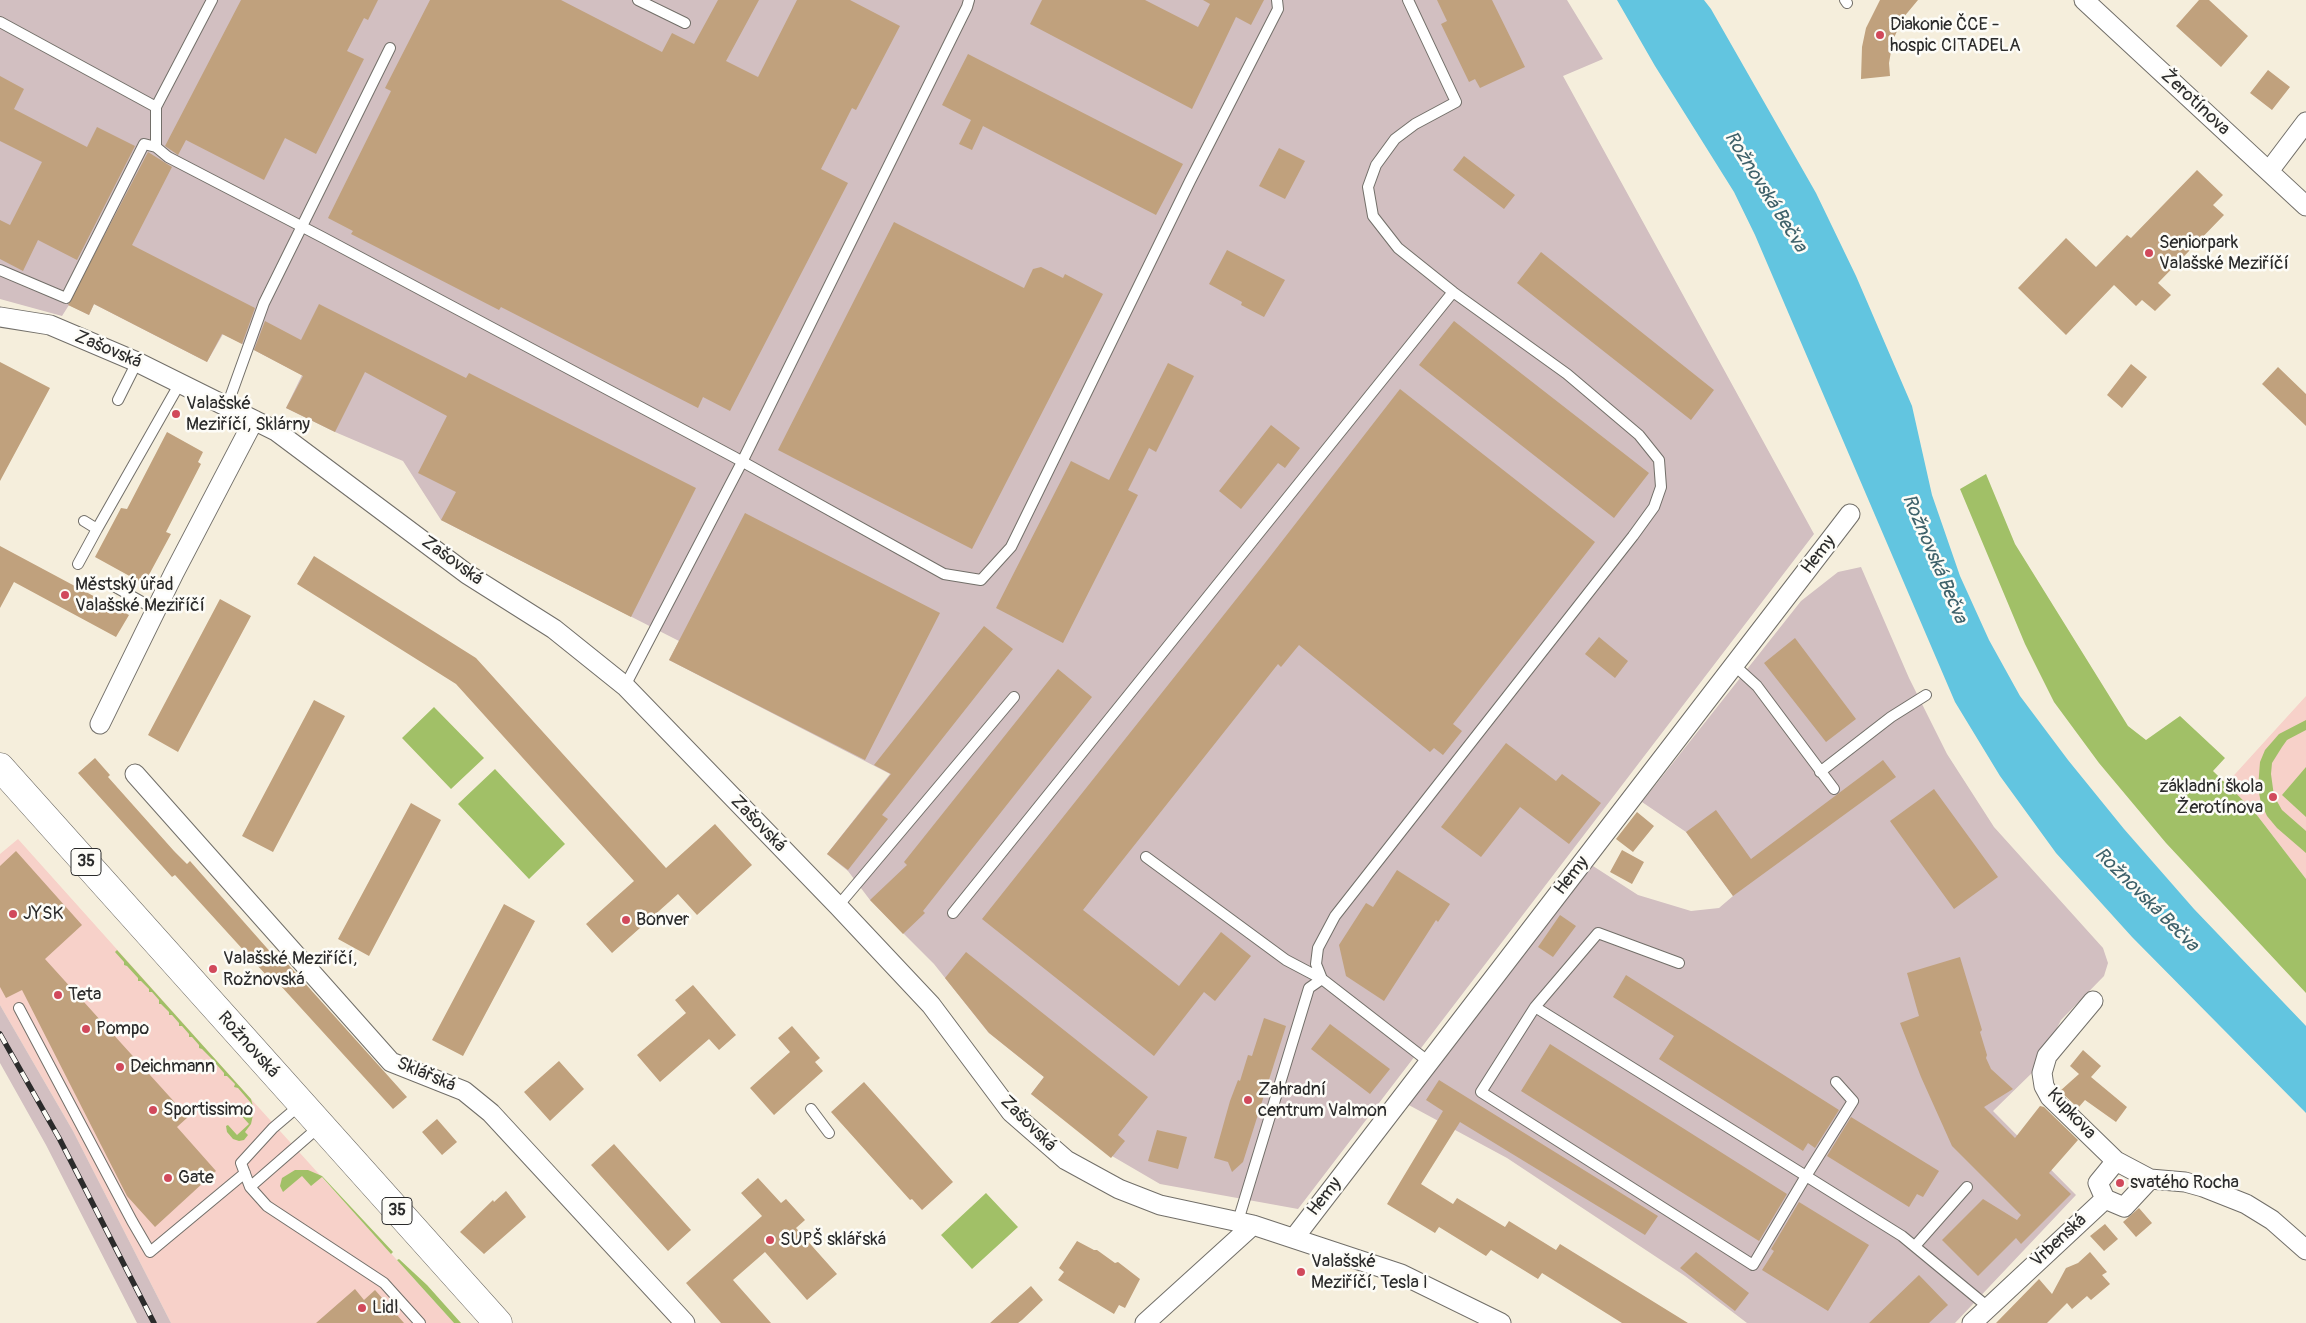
<!DOCTYPE html>
<meta charset="utf-8">
<style>
body{margin:0}
canvas{display:block;background:#f5eedc}
</style>
<canvas width="2306" height="1323"></canvas>
<script>
const c = document.querySelector('canvas').getContext('2d');
c.lineJoin = 'round';
function fill(path, color) { c.fillStyle = color; c.fill(path, 'evenodd'); }
const toPath = rows => new Path2D(rows.map(r => 'M' + r).join(''));
function strokePath(path, color, width, dash) { c.strokeStyle = color; c.lineWidth = width; c.lineCap = dash ? 'butt' : 'round'; c.setLineDash(dash || []); c.stroke(path); }
function write(font, color, halo, rows, align = 'center') {
  c.font = font + ' Pangolin,sans-serif'; c.lineWidth = 5; c.setLineDash([]); c.textBaseline = 'middle'; c.strokeStyle = halo; c.fillStyle = color; for (const [text, x, y, turn = 0] of rows) {
    c.save(); c.translate(x, y); c.rotate((+turn || 0) * Math.PI / 180); c.textAlign = isNaN(turn) ? turn : align; if (halo) c.strokeText(text, 0, 0); c.fillText(text, 0, 0); c.restore();
  }
}
fill(toPath([
 [2306,696,2306,879,2253,810,2226,784],
 [18,839,251,1099,454,1323,171,1323,73,1131,0,1005,0,854]
]), '#f7d1c9');
fill(toPath([
 [0,0,1567,0,1603,59,1563,76,1814,534,1298,1209,1160,1184,1112,1156,1031,1094,1044,1077,988,1032,934,964,870,900,848,871,827,854,890,774,669,660,679,641,441,520,403,461,335,432,286,408,302,375,223,334,207,362,94,304,89,315,69,305,62,316,0,299],
 [1861,567,1909,678,1947,754,1994,827,2103,948,2108,963,2104,976,2061,1020,2036,1069,1993,1111,2076,1195,1955,1323,1747,1323,1685,1276,1507,1158,1405,1103,1572,889,1593,866,1638,895,1691,911,1719,908,1733,896,1686,832,1642,802,1801,601,1838,572],
 [0,1005,73,1131,171,1323,137,1323,46,1145,0,1063]
]), '#d2bfc1');
fill(toPath([
 [1986,474,2015,544,2128,726,2146,740,2180,716,2225,758,2213,771,2253,810,2306,879,2306,993,2166,843,2099,763,2054,702,2025,644,1960,489],
 [434,707,484,758,451,789,402,738],
 [2306,720,2306,730,2287,740,2282,747,2272,763,2271,774,2274,796,2282,810,2306,831,2306,853,2277,828,2267,816,2261,803,2258,788,2260,762,2265,750,2279,734],
 [2306,767,2306,817,2282,795],
 [495,769,565,844,529,879,458,804],
 [117,950,251,1099,253,1106,253,1115,251,1124,245,1132,248,1135,244,1140,239,1141,233,1139,227,1132,226,1126,228,1125,237,1135,249,1124,240,1114,251,1103,238,1088,234,1087,235,1084,227,1076,224,1076,224,1073,217,1065,214,1065,215,1062,202,1049,199,1048,199,1045,192,1037,189,1037,189,1034,182,1026,179,1026,179,1023,172,1015,169,1015,169,1012,161,1004,159,1004,159,1000,152,992,149,992,149,989,141,981,138,981,138,978,127,966,124,965,124,962,115,952],
 [295,1170,308,1170,322,1176,393,1252,391,1254,322,1177,311,1186,302,1176,283,1192,280,1186,282,1178],
 [986,1193,1018,1227,972,1269,941,1235],
 [399,1259,427,1285,461,1323,454,1323,397,1260]
]), '#a1c067');
fill(toPath([
 [1617,0,1704,0,1711,9,1816,193,1856,276,1912,406,1932,495,1960,576,1989,640,2020,696,2068,760,2124,829,2194,909,2306,1026,2306,1113,2132,937,2056,853,2000,776,1955,702,1755,235,1734,192,1655,66]
]), '#62c5e0');
fill(toPath([
 [241,0,378,0,368,20,364,18,347,51,364,59,316,154,285,138,264,180,186,140,178,155,165,146],
 [430,0,561,0,662,52,672,33,694,44,718,0,759,0,726,61,758,77,797,0,850,0,900,26,856,110,852,108,821,169,848,183,730,411,703,397,698,408,501,307,499,310,351,234,353,231,328,218,391,91,385,88],
 [1042,0,1145,0,1198,27,1210,4,1203,0,1264,0,1251,25,1236,17,1192,109,1030,24],
 [1437,0,1492,0,1525,67,1480,88,1475,79,1469,82,1441,24,1447,21],
 [1880,0,1918,0,1903,18,1893,40,1889,63,1890,76,1861,79,1862,47,1866,28],
 [2199,0,2209,0,2248,36,2221,67,2176,26],
 [968,54,1183,164,1156,215,983,126,972,150,959,144,971,120,942,105],
 [2268,70,2290,87,2272,110,2250,93],
 [0,76,24,89,14,109,87,147,97,127,135,146,77,260,38,240,23,271,0,259,0,220,10,225,42,162,0,141],
 [1279,148,1305,161,1285,199,1259,186],
 [148,152,172,167,132,245,255,308,242,344,222,334,207,362,94,304,89,315,68,305],
 [1464,156,1515,195,1504,209,1453,170],
 [2197,170,2223,195,2213,205,2224,215,2158,283,2171,295,2155,311,2142,300,2136,306,2114,285,2066,335,2018,288,2066,238,2096,267,2127,235,2131,238],
 [894,222,1024,288,1033,269,1041,267,1063,278,1065,274,1103,294,972,549,778,450],
 [1227,250,1285,280,1264,317,1241,305,1242,302,1209,284],
 [1541,252,1714,390,1691,420,1517,283],
 [319,304,466,378,469,373,696,488,631,617,441,520,456,492,418,473,447,416,365,372,335,432,286,408,303,376,254,350,265,321,301,340],
 [1454,321,1649,473,1614,518,1419,365],
 [0,362,50,388,0,481],
 [1168,363,1194,376,1156,452,1149,448,1128,490,1138,495,1063,643,996,608,1071,461,1109,480],
 [2131,364,2147,377,2122,408,2107,395],
 [2278,367,2306,394,2306,426,2262,384],
 [1400,389,1595,542,1453,724,1462,731,1443,755,1434,748,1430,752,1299,645,1281,667,1278,664,1083,910,1179,986,1221,932,1251,956,1215,1001,1204,992,1154,1056,982,919,1265,563],
 [1271,425,1300,448,1285,468,1278,463,1241,509,1219,491],
 [167,432,203,452,198,462,201,464,166,532,171,534,144,584,95,557,121,508,127,509],
 [745,513,940,613,865,760,669,660],
 [0,546,129,615,116,637,14,582,0,608],
 [314,556,476,658,666,868,715,824,752,865,697,915,678,894,612,953,586,924,634,881,456,684,297,584],
 [220,599,251,616,178,752,148,735],
 [984,626,1013,649,882,815,888,819,848,870,827,854,891,774,874,765],
 [1599,637,1628,661,1615,678,1585,654],
 [1795,638,1856,719,1826,742,1764,663],
 [1058,669,1092,697,923,911,925,913,903,934,870,900,907,865,904,862],
 [314,700,345,716,273,852,242,836],
 [1506,743,1556,781,1562,774,1601,803,1569,844,1520,807,1481,857,1441,827],
 [95,758,110,775,108,777,174,851,187,864,190,861,281,964,285,961,407,1097,393,1109,270,974,267,976,175,875,172,877,78,773],
 [1883,760,1896,777,1733,896,1686,832,1716,810,1751,859],
 [1934,789,1998,877,1954,909,1890,821],
 [411,803,441,820,369,956,338,939],
 [1637,812,1654,826,1633,852,1616,839],
 [1622,850,1644,862,1632,884,1610,872],
 [16,851,82,925,45,959,188,1117,177,1127,216,1171,155,1227,127,1196,22,990,6,998,0,987,0,866],
 [1397,870,1450,904,1438,922,1436,920,1384,1001,1346,976,1339,945,1366,903,1373,907],
 [504,904,535,921,463,1056,432,1040],
 [1560,915,1576,926,1553,957,1538,947],
 [966,952,1148,1097,1118,1135,1125,1141,1111,1158,1031,1094,1044,1077,989,1033,945,978],
 [1960,957,1982,1030,1980,1032,1987,1055,1986,1058,1991,1069,2013,1089,1984,1107,2015,1138,2040,1106,2044,1107,2078,1140,2049,1173,2071,1194,2021,1244,2016,1238,1978,1276,1942,1240,1983,1199,2017,1220,2021,1215,1952,1146,1921,1077,1900,1023,1919,1016,1907,973],
 [1626,975,1839,1110,1815,1148,1808,1143,1803,1151,1659,1059,1674,1036,1613,997],
 [693,985,736,1035,719,1050,709,1039,660,1082,637,1055,686,1013,675,1000],
 [1264,1018,1286,1026,1243,1162,1232,1172,1228,1162,1214,1158,1230,1101,1238,1080,1240,1081,1248,1055,1252,1056],
 [1330,1024,1390,1069,1370,1094,1311,1049],
 [792,1026,820,1058,815,1062,823,1071,774,1115,750,1088,790,1052,778,1038],
 [1550,1044,1787,1194,1759,1241,1521,1091],
 [2083,1050,2101,1066,2091,1077,2127,1107,2116,1122,2085,1100,2078,1108,2060,1091,2079,1074,2070,1066],
 [559,1061,584,1089,550,1121,524,1092],
 [1439,1080,1658,1216,1645,1235,1460,1122,1421,1184,1453,1204,1457,1198,1505,1227,1509,1221,1556,1250,1560,1244,1688,1323,1622,1323,1542,1273,1538,1279,1491,1250,1486,1256,1439,1227,1435,1233,1387,1204,1443,1111,1426,1100],
 [864,1082,953,1182,922,1210,912,1199,910,1200,831,1112],
 [1851,1117,1939,1171,1923,1197,1917,1194,1909,1207,1827,1156],
 [437,1119,457,1142,442,1155,422,1132],
 [1157,1130,1187,1137,1178,1169,1148,1161],
 [614,1144,691,1230,668,1251,591,1165],
 [758,1178,781,1203,786,1199,805,1220,796,1228,837,1274,807,1300,765,1252,733,1280,771,1323,721,1323,686,1283,762,1216,741,1193],
 [506,1191,526,1217,484,1254,460,1232,493,1200,494,1202],
 [1799,1202,1869,1245,1828,1311,1762,1270,1774,1251,1771,1249],
 [2139,1208,2152,1223,2136,1237,2123,1222],
 [2105,1224,2118,1239,2104,1251,2090,1236],
 [1077,1241,1094,1250,1097,1250,1115,1263,1118,1262,1140,1279,1125,1308,1119,1305,1114,1314,1058,1280,1064,1272,1059,1268],
 [1696,1252,1749,1293,1735,1311,1680,1268],
 [2090,1252,2107,1272,2102,1275,2110,1284,2091,1300,2087,1296,2072,1309,2067,1303,2047,1323,1996,1323,2039,1279,2052,1294,2066,1268,2078,1263],
 [1919,1275,1948,1305,1929,1323,1869,1323],
 [1031,1286,1043,1300,1022,1320,1018,1323,990,1323],
 [355,1289,364,1300,375,1290,404,1323,316,1323]
]), '#c0a17d');
const service = toPath([
 [212,0,156,107,156,147,168,157,322,237,734,457,944,574,981,580,1011,547,1190,181,1278,9,1277,0],
 [638,0,685,23],
 [1408,0,1456,102,1415,124,1395,139,1376,165,1368,187,1373,216,1398,248,1453,292,1567,374,1639,435,1659,460,1661,487,1654,507,1633,536,1335,916,1318,948,1316,964,1322,979,1429,1062],
 [1845,0,1847,3],
 [0,22,156,107],
 [0,270,66,298,144,144,156,147],
 [118,400,137,362],
 [227,406,264,303,390,48],
 [84,521,97,529,180,383],
 [78,564,97,529],
 [112,585,156,610],
 [1734,665,1757,686,1834,789],
 [625,686,742,462,967,7,969,0],
 [1820,772,1891,717,1926,695],
 [1146,857,1286,960,1322,979,1309,988,1238,1221],
 [838,906,1014,697],
 [953,913,1453,292],
 [1535,1007,1598,933,1679,963],
 [19,1008,132,1221,150,1252,245,1173],
 [1836,1082,1853,1101,1806,1176,1753,1265,1481,1092,1535,1007,1806,1176,1902,1236,1988,1307],
 [300,1105,273,1128,241,1163,250,1187,267,1206,384,1283,420,1323],
 [811,1109,829,1133],
 [250,1187,320,1126],
 [1915,1246,1967,1187]
]);
const minor = toPath([
 [2084,0,2306,206],
 [2269,171,2306,122],
 [0,317,50,325,137,362,276,431,467,574,554,629,625,686,838,906,931,1005,1011,1112,1066,1160,1119,1189,1160,1205,1253,1225,1401,1274,1501,1323],
 [100,724,174,573,254,420],
 [135,774,391,1062,464,1091,491,1113,685,1323],
 [2093,1001,2047,1056,2042,1073,2044,1086,2050,1097,2116,1161,2098,1183,2105,1199],
 [2116,1161,2150,1179,2185,1182,2203,1187,2246,1204,2272,1220,2306,1250],
 [2105,1199,2124,1207,2150,1179],
 [1294,1238,1850,514],
 [1145,1323,1253,1225],
 [1972,1323,2105,1199]
]);
const primary = toPath([
 [0,767,498,1323]
]);
strokePath(service, '#726f69', 12);
strokePath(minor, '#726f69', 21);
strokePath(primary, '#726f69', 29);
strokePath(service, '#fff', 10);
strokePath(minor, '#fff', 19);
strokePath(primary, '#fff', 28);
const rail = toPath([
 [0,1034,59,1138,154,1323]
]);
strokePath(rail, '#2b2b2b', 5.5);
strokePath(rail, '#fdfcf7', 4, [11]);
for (const [x, y, r, color] of [
 [1880,35,5,"#d1495b"],
 [2149,253,5,"#d1495b"],
 [176,414,5,"#d1495b"],
 [65,595,5,"#d1495b"],
 [2273,797,5,"#d1495b"],
 [13,914,5,"#d1495b"],
 [626,920,5,"#d1495b"],
 [213,969,5,"#d1495b"],
 [58,995,5,"#d1495b"],
 [86,1029,5,"#d1495b"],
 [120,1067,5,"#d1495b"],
 [1248,1100,5,"#d1495b"],
 [153,1110,5,"#d1495b"],
 [168,1178,5,"#d1495b"],
 [2120,1183,5,"#d1495b"],
 [770,1240,5,"#d1495b"],
 [1301,1272,5,"#d1495b"],
 [362,1308,5,"#d1495b"]
]) { const dot = new Path2D(); dot.arc(x, y, r, 0, 2 * Math.PI); c.fillStyle = color; c.fill(dot); strokePath(dot, '#fdfcf7', 2); }
for (const [x, y, w] of [
 [86,862,30],
 [397,1211,30]
]) { const box = new Path2D(); box.roundRect(x - w / 2, y - 13.5, w, 27, 4); c.fillStyle = '#fdfcf7'; c.fill(box); strokePath(box, '#2b2b2b', 1); }
write('bold 16px', '#2b2b2b', null, [
 ["35",86,862],
 ["35",397,1211]
]);
write('18px', '#2b2b2b', '#fdfcf7', [
 ["Diakonie ČCE -",1890,25],
 ["hospic CITADELA",1890,46],
 ["Seniorpark",2159,243],
 ["Valašské Meziříčí",2159,264],
 ["Valašské",186,404],
 ["Meziříčí, Sklárny",186,425],
 ["Městský úřad",75,585],
 ["Valašské Meziříčí",75,606],
 ["základní škola",2263,787,"right"],
 ["Žerotínova",2263,808,"right"],
 ["JYSK",23,914],
 ["Bonver",636,920],
 ["Valašské Meziříčí,",223,959],
 ["Rožnovská",223,980],
 ["Teta",68,995],
 ["Pompo",96,1029],
 ["Deichmann",130,1067],
 ["Zahradní",1258,1090],
 ["centrum Valmon",1258,1111],
 ["Sportissimo",163,1110],
 ["Gate",178,1178],
 ["svatého Rocha",2130,1183],
 ["SUPŠ sklářská",780,1240],
 ["Valašské",1311,1262],
 ["Meziříčí, Tesla I",1311,1283],
 ["Lidl",372,1308]
], 'left');
write('18px', '#2b2b2b', '#fdfcf7', [
 ["Žerotínova",2195,103,43],
 ["Zašovská",108,350,23],
 ["Hemy",1819,555,-52],
 ["Zašovská",452,561,36],
 ["Zašovská",758,824,46],
 ["Hemy",1572,876,-52],
 ["Rožnovská",248,1045,48],
 ["Sklářská",426,1075,23],
 ["Kupkova",2071,1114,47],
 ["Zašovská",1028,1124,45],
 ["Hemy",1325,1197,-52],
 ["Vrbenská",2059,1241,-43]
]);
write('italic 19px', '#3e616a', '#fdfcf7', [
 ["Rožnovská Bečva",1765,192,58],
 ["Rožnovská Bečva",1934,559,67],
 ["Rožnovská Bečva",2146,900,45]
]);
</script>
